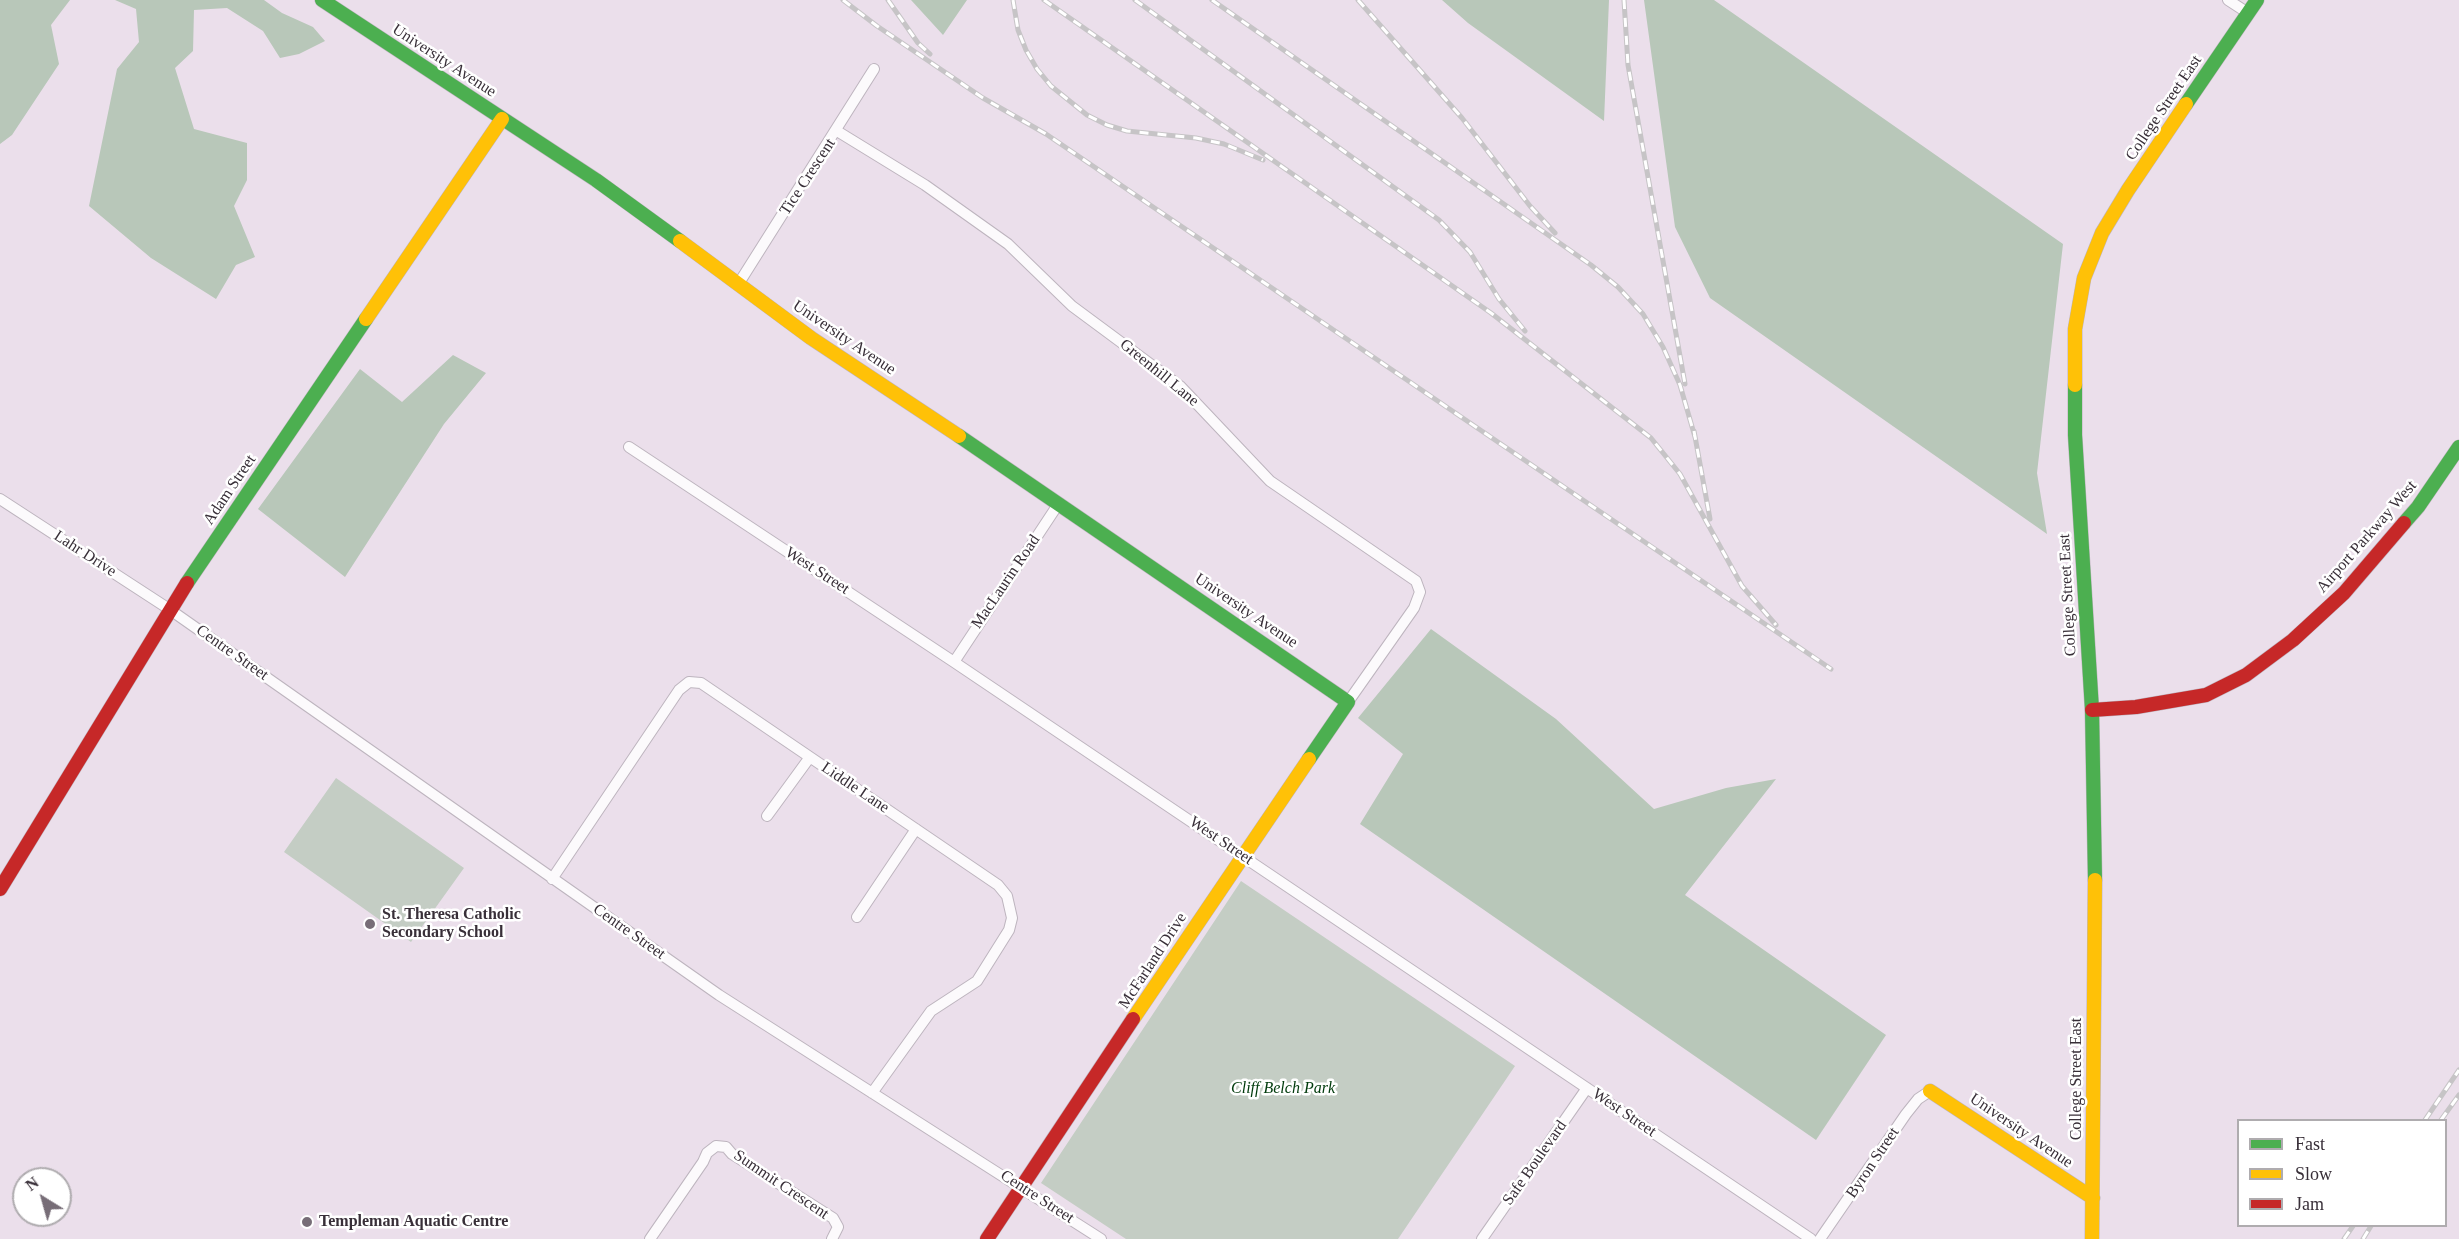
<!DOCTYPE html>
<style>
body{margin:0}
#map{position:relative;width:2459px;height:1239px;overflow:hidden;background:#ebdfeb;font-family:Georgia,serif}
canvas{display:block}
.legend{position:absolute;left:2237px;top:1119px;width:210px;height:108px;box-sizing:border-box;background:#fff;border:2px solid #afacaf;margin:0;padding:8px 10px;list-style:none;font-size:18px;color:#382f38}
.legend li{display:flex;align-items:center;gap:12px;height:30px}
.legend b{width:30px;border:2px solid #afacaf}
.north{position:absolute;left:12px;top:1167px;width:60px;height:60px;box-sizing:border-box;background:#fff;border:2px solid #afacaf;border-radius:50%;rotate:323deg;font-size:16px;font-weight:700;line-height:24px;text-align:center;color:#382f38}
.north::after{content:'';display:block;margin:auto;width:21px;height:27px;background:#776d77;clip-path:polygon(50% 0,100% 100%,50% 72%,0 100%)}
</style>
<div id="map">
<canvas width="2459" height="1239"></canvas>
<ul class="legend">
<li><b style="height:8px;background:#4caf50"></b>Fast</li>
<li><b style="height:8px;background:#ffc107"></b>Slow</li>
<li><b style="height:8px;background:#c62828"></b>Jam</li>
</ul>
<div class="north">N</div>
</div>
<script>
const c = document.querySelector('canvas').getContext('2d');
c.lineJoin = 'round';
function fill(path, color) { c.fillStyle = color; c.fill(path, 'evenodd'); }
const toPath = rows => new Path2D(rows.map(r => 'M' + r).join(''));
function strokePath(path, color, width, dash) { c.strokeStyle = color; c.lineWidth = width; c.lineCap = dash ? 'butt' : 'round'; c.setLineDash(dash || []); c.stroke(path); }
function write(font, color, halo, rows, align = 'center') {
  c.font = font + ' Georgia,serif'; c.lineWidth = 5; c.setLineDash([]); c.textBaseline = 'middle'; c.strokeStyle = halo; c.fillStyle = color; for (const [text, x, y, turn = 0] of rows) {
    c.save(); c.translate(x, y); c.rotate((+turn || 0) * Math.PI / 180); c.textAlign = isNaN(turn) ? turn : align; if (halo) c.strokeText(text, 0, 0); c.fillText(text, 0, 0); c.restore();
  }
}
fill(toPath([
 [336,778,464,868,411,942,284,852],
 [1241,881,1515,1066,1398,1239,1126,1239,1041,1183]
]), '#c4cdc4');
fill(toPath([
 [0,0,70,0,51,25,59,64,12,135,0,144],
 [115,0,264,0,282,13,313,27,325,41,299,54,280,58,263,31,227,8,194,10,193,51,175,68,194,129,247,143,247,180,234,206,255,257,236,265,216,299,151,258,89,206,117,69,139,42,136,9],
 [911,0,967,0,943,35],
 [1442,0,1609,0,1604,121,1468,23],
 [1644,0,1714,0,2063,244,2037,473,2047,534,1710,298,1675,227],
 [453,355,486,373,444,424,345,577,258,509,360,369,402,402],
 [1431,629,1556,719,1654,809,1726,788,1776,779,1685,895,1886,1035,1816,1140,1360,824,1403,754,1358,718]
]), '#b8c7b9');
const street = toPath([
 [2228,0,2248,13],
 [837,131,925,185,1008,244,1072,306,1180,386,1270,481,1416,581,1420,592,1414,608,1348,702],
 [739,283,874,69],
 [629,447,954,662,1811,1239],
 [0,499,169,609,719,995,1101,1239],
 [954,662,1059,503],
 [767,816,810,757],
 [552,879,679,690,689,682,701,683,998,885,1007,896,1012,918,1009,930,977,981,931,1011,872,1093],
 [857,917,916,829],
 [650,1239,703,1162,707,1153,716,1146,726,1147,732,1154,833,1218,838,1227,832,1239],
 [1482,1239,1587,1088],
 [1820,1239,1906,1114,1918,1099,1930,1091]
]);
const fast = toPath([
 [322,0,596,180,680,241],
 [2186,104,2257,0],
 [2075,385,2075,435,2092,710,2095,880],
 [959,436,1348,702,1309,759],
 [2404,523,2418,507,2459,447],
 [187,583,366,319]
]);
const slow = toPath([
 [680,241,811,338,959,436],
 [366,319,502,119],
 [2075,385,2075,329,2084,278,2102,233,2128,190,2186,104],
 [1133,1019,1309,759],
 [1930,1091,2093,1198],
 [2092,1239,2095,880]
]);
const jam = toPath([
 [2092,710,2136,707,2206,695,2246,675,2293,640,2344,593,2404,523],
 [0,889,187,583],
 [987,1239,1133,1019]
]);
strokePath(street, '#bdb4be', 12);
strokePath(fast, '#bdb4be', 15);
strokePath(slow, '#bdb4be', 15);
strokePath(jam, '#bdb4be', 15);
strokePath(street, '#fcfafc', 10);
strokePath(fast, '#4caf50', 14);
strokePath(slow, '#ffc107', 14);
strokePath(jam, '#c62828', 14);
const rail = toPath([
 [843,0,877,26,983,98,1046,134,1831,669],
 [888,0,918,43,930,54],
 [1013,0,1018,30,1026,50,1037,69,1051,86,1087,115,1107,125,1127,131,1196,138,1224,144,1263,160],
 [1044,0,1491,313,1651,438,1680,474,1742,586,1776,625],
 [1135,0,1439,220,1470,252,1499,299,1525,331],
 [1212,0,1591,265,1618,287,1643,314,1663,347,1680,385,1695,437],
 [1358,0,1462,118,1530,206,1555,233],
 [1624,0,1628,65,1685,384],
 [1694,431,1710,519],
 [2425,1120,2459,1070],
 [2441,1120,2459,1095],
 [2344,1239,2353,1226],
 [2363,1239,2371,1226]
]);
strokePath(rail, '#c6c4c6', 5);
strokePath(rail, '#fff', 3, [9]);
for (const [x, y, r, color] of [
 [370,924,6,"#776d77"],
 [307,1222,6,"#776d77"]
]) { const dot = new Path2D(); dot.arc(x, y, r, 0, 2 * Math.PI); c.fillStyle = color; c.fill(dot); strokePath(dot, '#fff', 2); }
write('16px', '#382f38', '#fff', [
 ["University Avenue",444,61,33],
 ["College Street East",2164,108,-56],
 ["Tice Crescent",808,177,-57],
 ["University Avenue",844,338,34],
 ["Greenhill Lane",1159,373,39],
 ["Adam Street",230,490,-56],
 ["Airport Parkway West",2367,537,-49],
 ["Lahr Drive",85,554,33],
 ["West Street",817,571,33],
 ["MacLaurin Road",1006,582,-56],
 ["College Street East",2068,595,-93],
 ["University Avenue",1246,611,34],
 ["Centre Street",232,653,35],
 ["Liddle Lane",855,788,34],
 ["West Street",1221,841,34],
 ["Centre Street",629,932,35],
 ["McFarland Drive",1153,961,-57],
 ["College Street East",2077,1079,-90],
 ["West Street",1624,1113,34],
 ["University Avenue",2021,1131,34],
 ["Safe Boulevard",1535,1163,-55],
 ["Byron Street",1873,1163,-56],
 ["Summit Crescent",781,1185,34],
 ["Centre Street",1037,1197,33]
]);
write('bold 16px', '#382f38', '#fff', [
 ["St. Theresa Catholic",382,915],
 ["Secondary School",382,933],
 ["Templeman Aquatic Centre",319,1222]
], 'left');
write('italic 16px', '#003b0c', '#fff', [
 ["Cliff Belch Park",1283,1089]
]);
</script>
